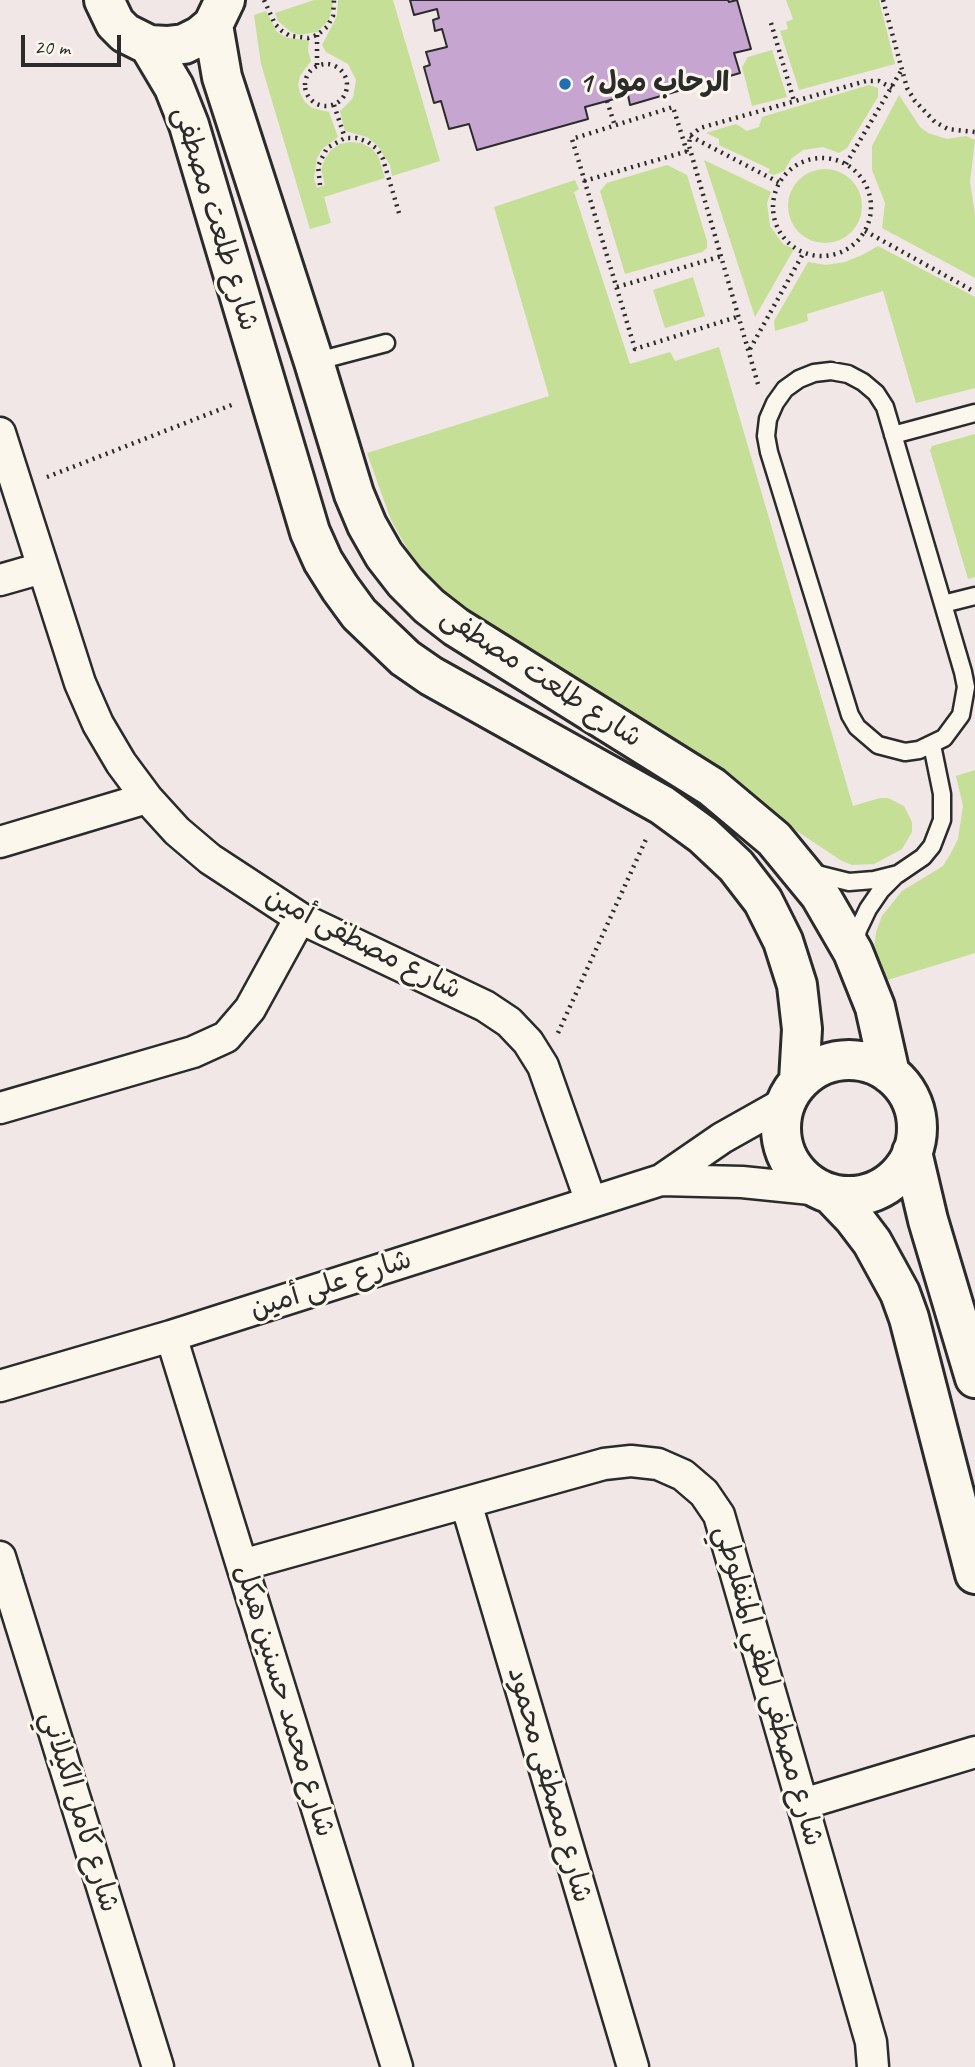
<!DOCTYPE html>
<meta charset="utf-8">
<style>
body{margin:0}
#map{position:relative;width:975px;height:2067px;overflow:hidden;background:#f0e7e6;font-family:Caveat,sans-serif}
canvas{display:block}
.scale{position:absolute;left:21px;top:35px;width:100px;height:32px;box-sizing:border-box;border:4px solid #2b2b2b;border-top:0;padding-left:9px;font-size:21px;line-height:24px;white-space:nowrap;color:#2b2b2b;-webkit-text-stroke:5px #fbf7ec;paint-order:stroke}
</style>
<div id="map">
<canvas width="975" height="2067"></canvas>
<div class="scale">20 m</div>
</div>
<script>
const c = document.querySelector('canvas').getContext('2d');
c.lineJoin = 'round';
function fill(path, color) { c.fillStyle = color; c.fill(path, 'evenodd'); }
const toPath = rows => new Path2D(rows.map(r => 'M' + r).join(''));
function strokePath(path, color, width, dash) { c.strokeStyle = color; c.lineWidth = width; c.lineCap = dash ? 'butt' : 'round'; c.setLineDash(dash || []); c.stroke(path); }
function write(font, color, halo, rows, align = 'center') {
  c.font = font + ' Caveat,"Playpen Sans Arabic",sans-serif'; c.lineWidth = 6; c.setLineDash([]); c.textBaseline = 'middle'; c.strokeStyle = halo; c.fillStyle = color; for (const [text, x, y, turn = 0] of rows) {
    c.save(); c.translate(x, y); c.rotate((+turn || 0) * Math.PI / 180); c.textAlign = isNaN(turn) ? turn : align; if (halo) c.strokeText(text, 0, 0); c.fillText(text, 0, 0); c.restore();
  }
}
fill(toPath([
 [314,0,332,0,333,3,329,20,317,32,299,35,291,32,278,21,275,13],
 [338,0,393,0,440,161,392,176,390,165,377,145,367,137,345,131,340,111,353,98,356,80,348,64,326,52,322,45,337,16],
 [786,0,879,0,895,64,799,90,780,31,788,29,786,22,793,19],
 [266,11,277,32,287,38,309,40,308,51,311,61,300,76,298,85,300,93,305,102,312,108,329,112,338,137,322,149,317,158,314,178,317,188,325,185,321,169,325,159,331,150,340,144,351,142,361,143,371,148,378,156,385,178,324,197,331,223,310,229,261,64,254,15],
 [772,50,787,97,752,106,742,67,748,57],
 [869,85,878,88,878,97,847,148,839,153,823,147,803,150,791,159,784,171,774,175,768,173,770,169,719,145,719,139,706,133,736,124,747,131,759,127,762,117],
 [899,95,920,127,928,133,947,139,966,136,975,140,970,182,975,214,975,278,882,228,885,203,872,170,872,146],
 [704,160,771,192,767,203,770,226,783,244,794,249,755,317],
 [667,165,687,175,707,241,707,248,702,252,625,274,600,191,607,183],
 '788 206a37 37 0 1 1 74 0a37 37 0 1 1-74 0Z',
 [575,180,579,189,574,192,630,364,670,352,675,361,719,347,853,806,880,798,888,798,904,806,912,822,912,832,902,849,874,864,852,865,842,861,477,619,452,599,429,577,408,550,391,520,367,453,549,396,494,207],
 [878,246,975,297,975,388,916,403,883,291,807,314,808,321,775,331,774,321,808,262,826,265,845,262,862,255],
 [693,277,705,316,665,328,653,290],
 [975,434,975,577,968,579,930,450,932,446],
 [975,770,975,953,881,982,875,966,874,949,876,932,882,916,902,891,943,866,951,853,958,839,963,806,956,776]
]), '#c5df96');
const building = toPath([
 [410,0,728,0,729,2,737,0,751,49,734,53,740,73,630,105,628,95,607,101,585,107,588,119,477,150,469,124,449,129,441,101,434,103,424,67,430,65,426,52,447,47,442,29,435,31,433,20,439,18,437,9,414,15,410,0]
]);
fill(building, '#c6a5d0');
strokePath(building, '#2b2b2b', 2);
const service = toPath([
 [314,362,386,343],
 [831,371,848,374,863,382,876,393,885,407,963,672,966,687,961,715,944,738,919,750,905,752,878,745,857,727,850,715,769,452,766,436,768,419,775,403,785,389,799,379,814,373,831,371],
 [893,435,975,413],
 [943,604,975,596],
 [813,873,849,882,874,880,898,874,923,857,932,846,942,820,942,794,932,745],
 [855,945,858,930,868,909,881,890,896,875]
]);
const minor = toPath([
 [0,433,80,683,98,724,121,763,147,798,177,831,210,859,300,918,485,1006,509,1022,528,1042,543,1066,591,1202],
 [0,580,42,568],
 [0,842,147,798],
 [0,1108,193,1052,226,1037,250,1009,300,918],
 [661,1180,722,1138,786,1102],
 [171,1336,397,2067],
 [0,1386,171,1336,661,1180,742,1182,821,1190],
 [466,1503,633,2067],
 [0,1557,158,2067],
 [242,1565,604,1464,631,1461,658,1464,683,1475,704,1493,719,1515,871,2042,873,2067],
 [803,1804,975,1752]
]);
const tertiary = toPath([
 [104,0,115,23,125,33,149,45,167,46,184,44,200,36,213,25,225,0],
 [213,25,222,77,314,362,354,494,367,525,384,555,405,582,429,606,456,627,712,787,774,839,820,895,853,952,875,1007,890,1074],
 [149,45,174,87,189,125,310,532,323,561,340,588,359,614,405,658,431,676,662,805,703,835,736,866,763,901,783,941,797,985,802,1029,799,1081],
 '781 1128a68 68 0 1 1 136 0a68 68 0 1 1-136 0Z',
 [912,1152,928,1220,975,1378],
 [831,1194,853,1217,872,1242,900,1293,909,1318,975,1574]
]);
strokePath(service, '#2b2b2b', 21);
strokePath(minor, '#2b2b2b', 35);
strokePath(tertiary, '#2b2b2b', 44);
strokePath(toPath([
 [264,0,275,24,282,31,290,36,308,38,317,35,327,27,333,16,334,0],
 [883,0,907,88,915,101,935,122,948,129,975,132],
 [771,23,794,101],
 [317,35,317,65],
 '305 85a21 21 0 1 1 42 0a21 21 0 1 1-42 0Z',
 [607,101,615,126],
 [334,105,345,138],
 [690,136,780,183],
 [687,152,673,107,572,139,635,349,740,316],
 '773 207a49 49 0 1 1 98 0a49 49 0 1 1-98 0Z',
 [846,164,901,71],
 [584,181,688,151],
 [320,185,318,166,327,148,345,138,357,138,368,142,377,149,383,159,399,213],
 [865,231,975,292],
 [617,287,722,256],
 [750,349,804,252],
 [758,384,689,146,690,136,700,128,866,81,879,81,892,88],
 [47,477,234,404],
 [558,1033,647,837]
]), '#2b2b2b', 4.5, [2, 5]);
strokePath(service, '#fbf7ec', 16);
strokePath(minor, '#fbf7ec', 30);
strokePath(tertiary, '#fbf7ec', 38);
for (const [x, y, r, color] of [
 [565,84,7,"#1f6fb2"]
]) { const dot = new Path2D(); dot.arc(x, y, r, 0, 2 * Math.PI); c.fillStyle = color; c.fill(dot); strokePath(dot, '#fbf7ec', 2.5); }
write('bold 28px', '#2b2b2b', '#fbf7ec', [
 ["الرحاب مول 1",579,84]
], 'left');
write('28px', '#2b2b2b', '#fbf7ec', [
 ["شارع طلعت مصطفى",215,219,73],
 ["شارع طلعت مصطفى",541,678,33],
 ["شارع مصطفى أمين",363,944,27],
 ["شارع على أمين",331,1285,-18],
 ["شارع مصطفى لطفي المنفلوطي",768,1686,74],
 ["شارع محمد حسنين هيكل",284,1701,73],
 ["شارع مصطفى محمود",549,1785,74],
 ["شارع كامل الكيلاني",79,1812,73]
]);
</script>
